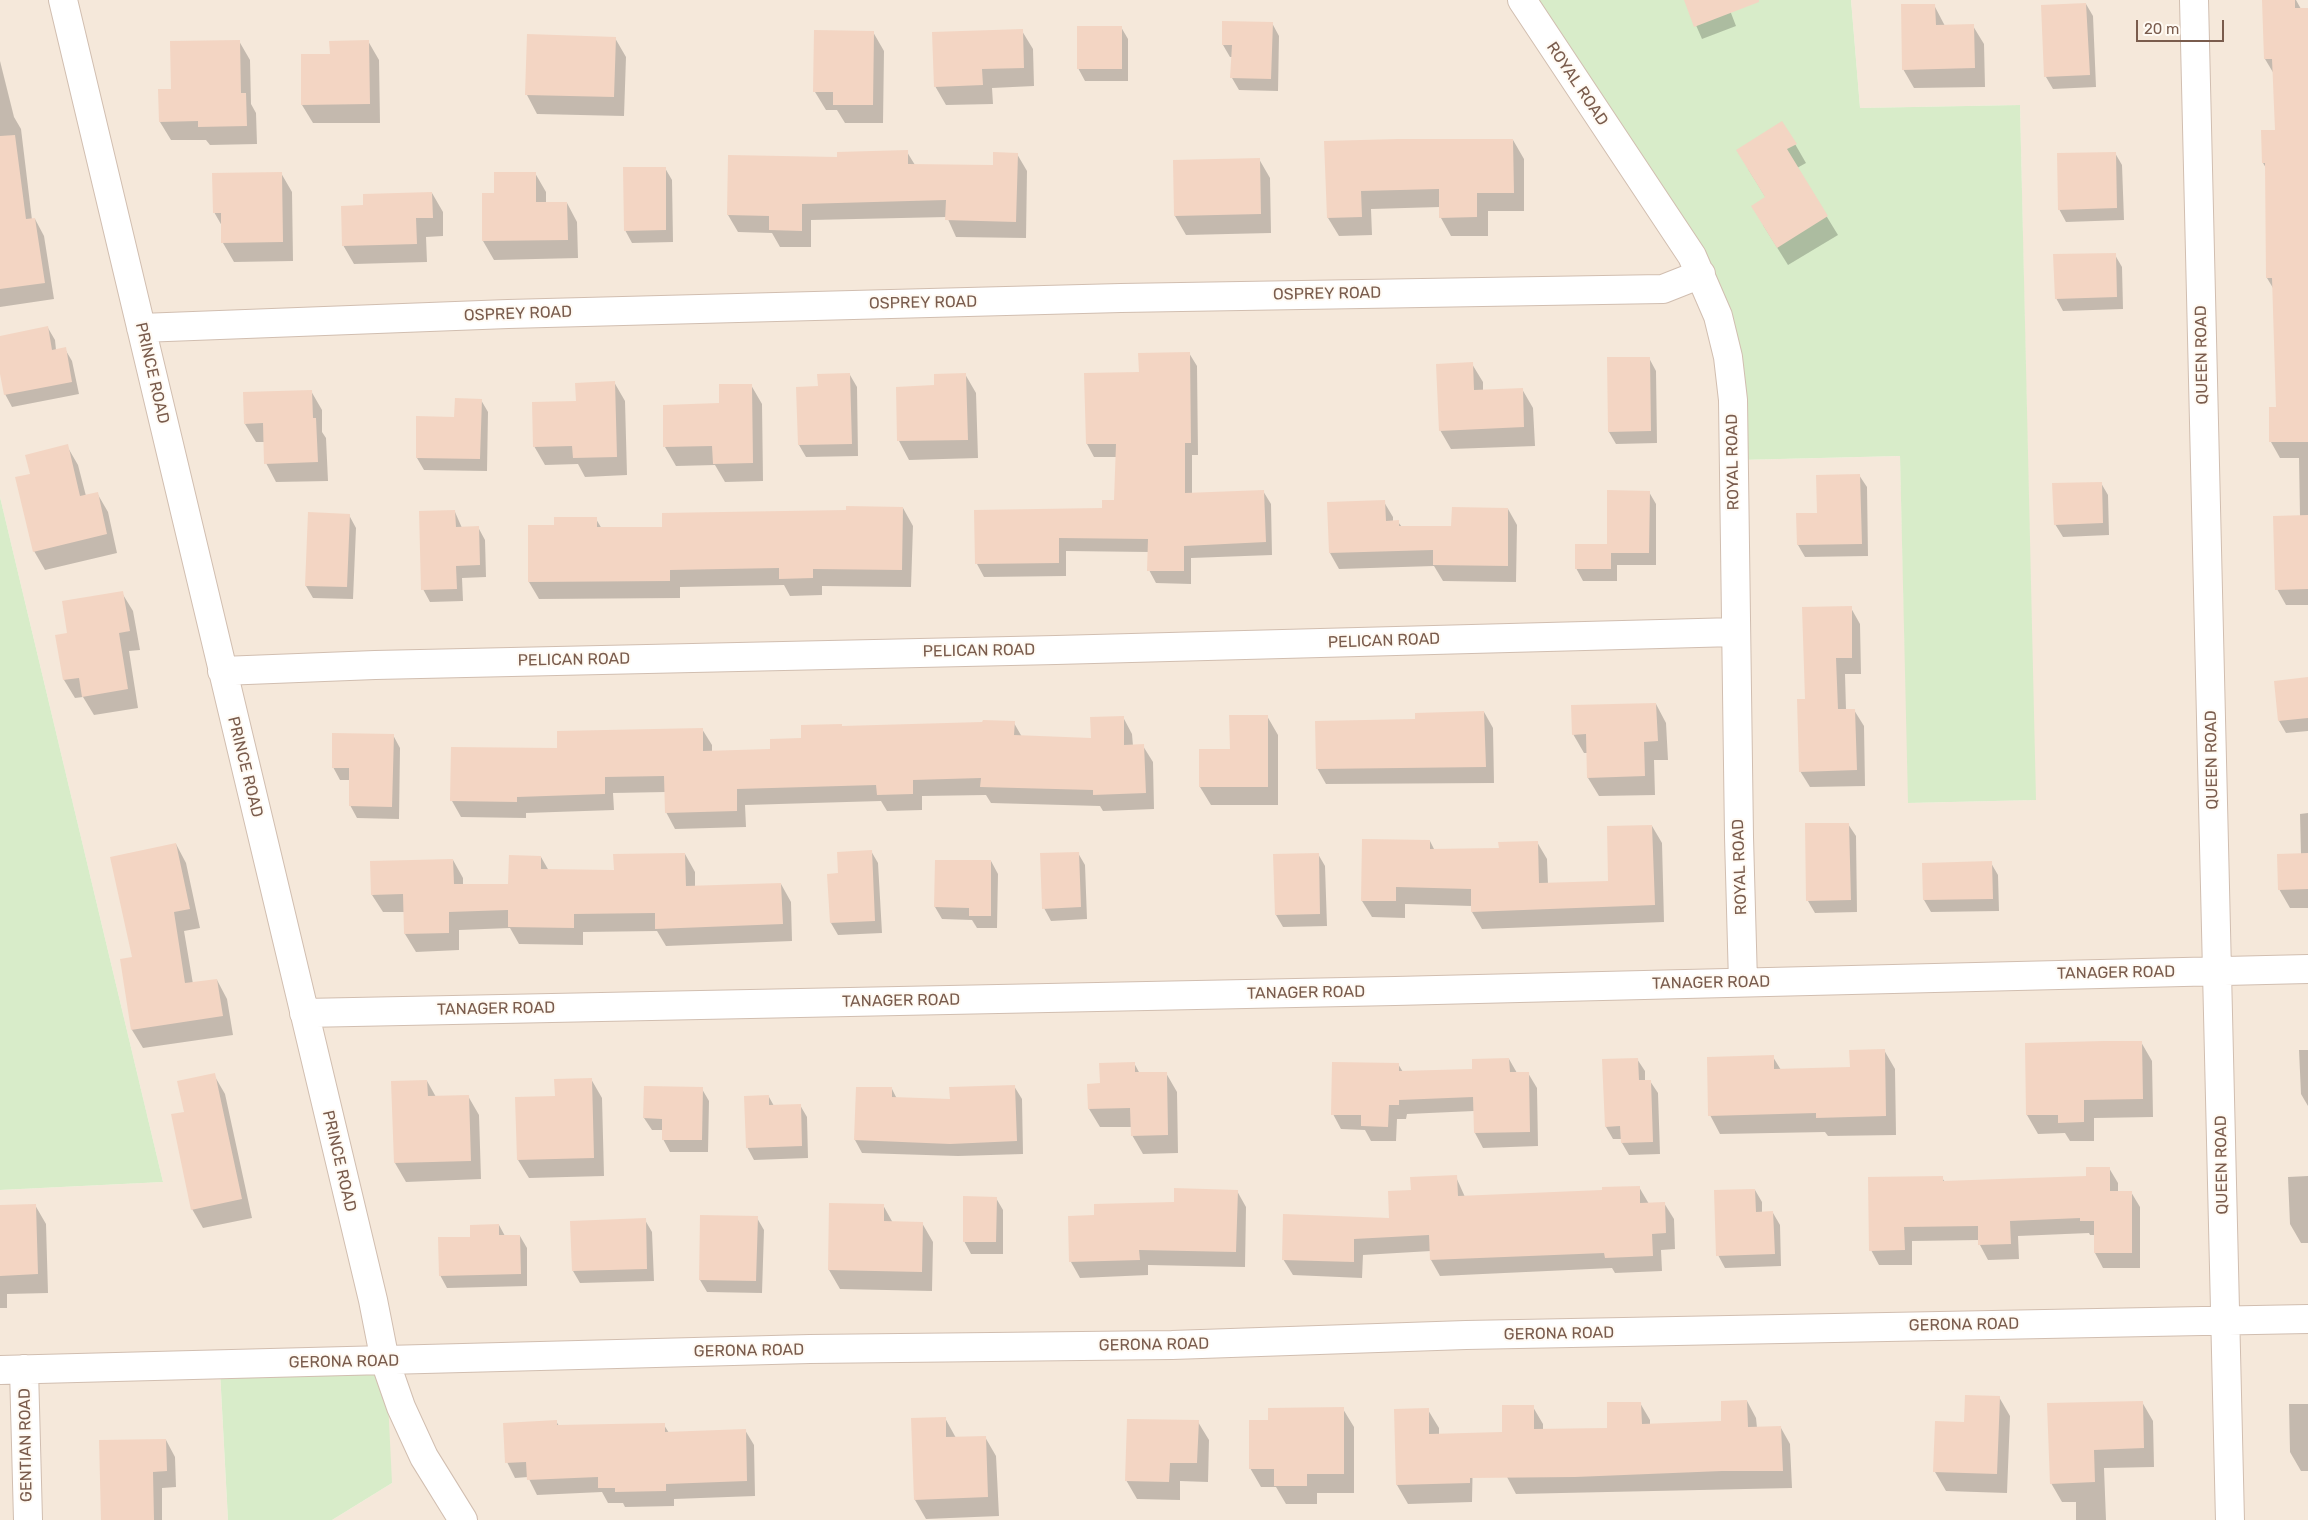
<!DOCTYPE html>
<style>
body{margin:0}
#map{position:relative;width:2308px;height:1520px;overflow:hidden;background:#fdf6ec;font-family:Rubik,sans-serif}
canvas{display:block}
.scale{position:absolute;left:2136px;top:20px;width:88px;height:22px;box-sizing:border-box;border:2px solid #7a5c4d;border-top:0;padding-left:6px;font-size:15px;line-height:18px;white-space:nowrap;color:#7a5c4d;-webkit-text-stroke:4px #fffaf3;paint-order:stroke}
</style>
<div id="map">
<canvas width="2308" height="1520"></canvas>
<div class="scale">20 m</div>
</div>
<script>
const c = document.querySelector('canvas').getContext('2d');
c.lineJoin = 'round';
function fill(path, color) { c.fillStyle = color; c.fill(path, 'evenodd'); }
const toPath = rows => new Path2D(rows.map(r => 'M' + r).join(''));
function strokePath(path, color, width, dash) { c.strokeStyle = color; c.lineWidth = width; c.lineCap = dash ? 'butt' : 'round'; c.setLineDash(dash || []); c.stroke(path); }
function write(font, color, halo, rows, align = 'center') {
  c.font = font + ' Rubik,sans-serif'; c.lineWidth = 4; c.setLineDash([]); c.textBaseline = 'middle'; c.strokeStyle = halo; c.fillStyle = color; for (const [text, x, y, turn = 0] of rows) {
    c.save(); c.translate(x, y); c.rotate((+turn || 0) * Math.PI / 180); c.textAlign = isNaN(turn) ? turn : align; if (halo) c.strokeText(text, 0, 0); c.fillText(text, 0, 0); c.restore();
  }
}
fill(toPath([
 [0,0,1516,0,1700,283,1739,460,1900,456,1909,803,2035,800,2020,105,1860,108,1851,0,2308,0,2308,1520,332,1520,392,1483,220,1371,228,1520,0,1520,0,1190,163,1182,0,497]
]), '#f5e8da');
fill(toPath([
 [1516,0,1851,0,1860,108,2020,105,2036,800,1908,803,1900,456,1739,460,1700,283],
 [0,497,163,1182,0,1190],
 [386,1359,392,1483,332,1520,228,1520,220,1371]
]), '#d8ecc9');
fill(toPath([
 [1685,0,1726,0,1736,26,1702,39],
 [2263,0,2296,0,2301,9,2308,9,2308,605,2286,605,2277,589,2300,516,2299,458,2280,458,2271,442,2271,408,2278,408,2273,288,2267,278,2266,168,2263,163,2276,131,2274,74,2265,59],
 [2086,4,2093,16,2096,87,2053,89,2046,77],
 [1934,5,1945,26,1973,26,1984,44,1985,87,1914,88,1903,69],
 [1272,23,1279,36,1278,91,1239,90,1232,78,1232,57,1230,57,1223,45],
 [1121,27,1128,39,1128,81,1085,81,1078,68],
 [1022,31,1033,49,1034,86,992,88,993,104,946,105,935,86],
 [873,32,884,51,883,123,845,123,837,110,826,110,815,92],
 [528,35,615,38,626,57,624,116,537,114,527,95],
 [239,41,250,60,251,104,256,113,257,144,210,145,206,140,171,140,160,122,172,90],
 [368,41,379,60,380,123,313,123,302,105,331,55],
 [0,61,14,117,21,129,32,220,35,219,44,236,54,299,0,307],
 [1513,140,1524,159,1524,211,1488,211,1488,236,1451,236,1441,218,1440,207,1371,209,1372,235,1339,236,1328,218,1326,142],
 [1795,144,1806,163,1797,168,1838,235,1788,265,1763,225,1766,198,1748,169],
 [907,152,915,165,994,167,1017,154,1027,171,1026,238,956,237,947,217,811,220,811,247,780,247,772,233,738,232,728,215,730,156,838,158],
 [2115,153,2122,165,2124,220,2066,222,2059,209],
 [1259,159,1270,178,1271,233,1186,235,1175,216,1174,161],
 [665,168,672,180,673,242,632,243,625,230],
 [281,173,292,192,293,261,234,262,223,243,222,226,214,212],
 [535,173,546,192,546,203,567,203,577,222,578,258,494,260,483,241,495,194],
 [432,193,443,212,443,236,426,237,427,262,354,264,343,245,365,206],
 [2115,255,2122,267,2123,309,2063,311,2056,298],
 [48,328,55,340,56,350,65,349,72,361,79,394,12,407,5,394,0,368,0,337],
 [1189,353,1197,366,1198,455,1192,455,1192,494,1263,491,1271,504,1272,555,1191,558,1191,584,1156,583,1149,570,1149,552,1066,551,1066,576,984,577,977,564,976,511,1103,509,1116,502,1117,457,1094,457,1087,444,1086,375,1140,374],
 [1649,358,1656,371,1657,443,1616,444,1609,432],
 [1472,364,1483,382,1483,391,1522,389,1533,408,1535,446,1451,449,1440,430],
 [965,374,976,393,978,458,909,460,899,441,897,388,936,386],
 [850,375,857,387,858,456,806,457,799,445,819,387],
 [614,382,625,401,627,475,585,477,578,464,545,465,534,446,577,402],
 [751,385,762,404,763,481,725,482,715,465,676,466,665,447,720,404],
 [311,391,322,410,322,432,326,438,328,481,276,482,266,463,265,442,256,442,245,424],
 [481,400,488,412,487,471,424,470,417,458],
 [67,446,78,465,86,496,97,493,108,512,117,553,45,570,34,551,31,475],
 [1859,475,1867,487,1868,556,1805,557,1798,545,1819,514],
 [2101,483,2108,495,2109,535,2063,537,2055,524],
 [1649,492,1656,504,1656,565,1617,565,1617,581,1583,581,1576,568,1608,545],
 [1384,502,1393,517,1393,522,1398,522,1402,527,1452,527,1508,509,1517,525,1516,582,1443,581,1434,566,1339,569,1330,553],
 [903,508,913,526,911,587,822,586,822,595,790,596,784,585,680,587,680,598,539,599,529,582,555,526,596,519,602,529,663,528,848,511],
 [455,512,462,528,478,527,485,540,486,577,462,578,463,601,430,602,423,589],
 [349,515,356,528,353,599,313,598,306,586],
 [122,593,133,611,140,650,129,651,138,708,94,715,83,697,75,698,64,680,69,634],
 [1851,608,1860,624,1861,674,1845,674,1846,710,1854,710,1864,726,1865,786,1810,787,1800,771,1806,700],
 [2308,679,2308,731,2286,733,2279,721],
 [1656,704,1666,723,1668,760,1654,760,1655,795,1599,796,1588,778,1588,753,1584,753,1573,734],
 [1484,712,1493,728,1494,783,1326,784,1317,768],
 [1267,716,1278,735,1278,805,1211,805,1200,787],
 [1123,717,1132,734,1133,746,1143,746,1153,762,1154,809,1103,811,1100,806,991,803,986,795,922,796,922,810,887,811,881,801,745,805,746,827,675,829,666,812,666,792,613,793,614,810,526,813,526,818,461,817,452,801,558,749,702,729,712,745,712,752,772,750,842,727,1014,723,1022,737,1092,739],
 [393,735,400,748,399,819,357,818,350,805,350,780,340,780,333,767],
 [2308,813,2308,908,2290,908,2279,889,2301,854,2300,814],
 [1848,824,1856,836,1857,912,1815,913,1808,901],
 [1652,826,1662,843,1664,922,1482,929,1472,912,1472,906,1405,904,1405,918,1372,917,1362,901,1430,841,1435,851,1500,850,1537,842,1547,859,1548,884,1610,882],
 [176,844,186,863,200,928,184,931,193,984,217,980,227,999,233,1035,143,1048,132,1030,133,959],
 [871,851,878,863,882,933,838,935,831,923,840,874],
 [1078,853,1085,865,1087,919,1051,921,1044,908],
 [685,854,695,872,695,887,781,884,791,902,792,941,666,946,657,931,583,932,583,945,519,944,510,928,459,930,459,950,416,952,405,934,405,912,383,912,372,895,453,860,463,878,463,886,509,886,541,857,549,871,615,872],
 [1318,854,1325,866,1327,926,1283,927,1276,915,1275,855],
 [991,861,998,874,997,928,977,928,972,920,942,919,935,907],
 [1991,863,1998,875,1999,911,1931,912,1924,900,1923,864],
 [2141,1042,2152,1061,2153,1117,2094,1118,2094,1141,2070,1141,2065,1133,2038,1134,2027,1115],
 [1884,1050,1895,1069,1896,1135,1828,1136,1825,1132,1720,1134,1710,1115,1773,1057,1781,1070,1851,1068],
 [2299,1050,2308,1050,2308,1106,2301,1094],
 [1509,1059,1517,1073,1528,1073,1537,1088,1538,1146,1483,1148,1475,1133,1474,1111,1407,1114,1406,1119,1397,1119,1396,1141,1371,1141,1365,1130,1341,1129,1333,1114,1398,1064,1403,1072,1473,1070],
 [1637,1059,1645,1071,1645,1081,1650,1081,1658,1093,1660,1154,1629,1155,1622,1143,1622,1139,1613,1139,1606,1127],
 [1134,1063,1140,1074,1166,1073,1177,1092,1178,1153,1143,1154,1132,1135,1132,1127,1100,1127,1089,1109,1101,1084],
 [214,1075,225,1094,252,1218,203,1228,192,1209,185,1113],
 [591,1079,602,1098,604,1176,529,1178,518,1160,556,1097],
 [427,1081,436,1097,468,1096,479,1115,481,1179,406,1182,395,1163,392,1082],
 [1014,1086,1022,1099,1023,1154,958,1156,862,1153,855,1140,857,1088,892,1089,897,1099,951,1100],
 [702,1089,709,1101,708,1152,670,1152,663,1139,663,1130,652,1130,644,1118],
 [769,1097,774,1106,800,1105,807,1117,808,1158,754,1160,747,1147],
 [2109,1168,2118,1183,2118,1192,2131,1192,2140,1207,2140,1268,2103,1268,2095,1253,2095,1235,2090,1235,2089,1233,2018,1236,2019,1259,1988,1260,1980,1245,1979,1240,1912,1241,1912,1265,1879,1265,1871,1250,1942,1178,1945,1182,2087,1177],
 [2308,1176,2308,1243,2301,1243,2290,1224,2288,1177],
 [1456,1177,1465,1197,1603,1191,1639,1187,1649,1204,1664,1203,1674,1219,1675,1249,1661,1250,1662,1271,1615,1273,1612,1268,1440,1276,1431,1260,1431,1251,1363,1255,1362,1278,1293,1275,1283,1259,1391,1219,1412,1191],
 [1755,1190,1762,1202,1762,1213,1773,1213,1780,1225,1781,1266,1725,1268,1718,1255],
 [1237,1191,1246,1207,1245,1267,1148,1265,1148,1275,1080,1278,1071,1262,1069,1218,1096,1217],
 [996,1198,1003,1210,1003,1254,971,1254,964,1241],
 [35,1205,46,1224,48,1293,7,1294,7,1308,0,1308,0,1206],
 [883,1205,893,1223,922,1223,933,1242,932,1291,840,1289,829,1270],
 [757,1218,764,1230,762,1293,707,1292,700,1280],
 [645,1220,652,1232,654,1281,580,1283,573,1271],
 [499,1225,505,1236,520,1236,527,1248,527,1286,447,1288,440,1275,471,1238],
 [1999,1397,2010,1416,2007,1493,1946,1491,1935,1472,1936,1423,1965,1424],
 [1747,1401,1756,1418,1757,1428,1781,1428,1790,1444,1792,1488,1516,1494,1507,1477,1533,1407,1543,1424,1543,1430,1609,1430,1640,1403,1650,1420,1650,1425,1722,1423],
 [2142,1402,2153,1421,2154,1467,2104,1468,2106,1520,2076,1520,2076,1502,2062,1502,2051,1483],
 [2289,1404,2308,1404,2308,1471,2301,1471,2290,1452],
 [1343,1409,1354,1427,1354,1493,1317,1493,1317,1504,1286,1504,1276,1487,1261,1487,1250,1468,1269,1421],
 [1428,1410,1439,1428,1439,1435,1473,1453,1472,1502,1408,1504,1397,1485],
 [945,1418,956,1438,985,1437,996,1456,999,1516,926,1519,915,1500],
 [556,1421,559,1426,664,1425,669,1433,745,1430,754,1445,755,1496,674,1499,674,1506,625,1507,623,1503,608,1503,602,1492,537,1495,528,1477,515,1478,507,1462],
 [1198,1422,1209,1440,1208,1482,1180,1481,1180,1500,1137,1499,1126,1480],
 [166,1440,175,1457,176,1487,162,1488,162,1520,102,1520]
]), '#0003');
fill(toPath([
 [1684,0,1759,0,1759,2,1694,27],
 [2262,0,2295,0,2295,8,2308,8,2308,442,2269,442,2269,407,2276,407,2272,278,2266,278,2265,163,2262,163,2261,130,2275,130,2272,59,2264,59],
 [2086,3,2090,75,2044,77,2041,5],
 [1901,4,1935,4,1936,25,1974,24,1975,68,1902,70],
 [1222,21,1273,22,1271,79,1230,78,1232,45,1222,45],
 [1077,26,1122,26,1122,69,1077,69],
 [1023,29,1024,68,982,69,983,85,934,87,932,32],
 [814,30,874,31,873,105,833,105,833,92,813,92],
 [527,34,616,37,614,97,525,95],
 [240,40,241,93,246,93,247,126,198,127,198,121,159,122,158,89,171,89,170,41],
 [369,40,370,104,301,105,301,54,330,54,329,41],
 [1782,121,1797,144,1787,149,1828,216,1777,248,1751,206,1765,197,1736,150],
 [15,135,26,219,35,218,45,283,0,289,0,136],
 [1398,139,1513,139,1514,193,1477,193,1477,217,1439,218,1439,189,1361,191,1362,217,1327,218,1324,141],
 [908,150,908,164,993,165,993,152,1018,153,1016,222,945,220,946,200,802,204,802,231,769,230,769,216,727,215,728,155,837,157,837,152],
 [2116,152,2117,208,2058,210,2057,153],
 [1260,158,1261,214,1174,216,1173,160],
 [623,167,666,167,666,230,624,231],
 [282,172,283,242,221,243,221,213,213,213,212,173],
 [494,172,536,172,536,202,567,202,568,240,482,241,482,193,494,193],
 [432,192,433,218,416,218,417,244,342,246,341,206,363,205,363,194],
 [2116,253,2117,297,2055,299,2053,254],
 [48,326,52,350,66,347,72,382,4,395,0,374,0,336],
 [1190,352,1191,443,1185,443,1185,493,1264,490,1266,542,1184,546,1184,571,1147,571,1148,539,1059,538,1059,563,975,564,974,510,1102,508,1102,500,1114,500,1116,444,1086,444,1084,373,1139,372,1138,353],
 [1607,357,1650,357,1651,431,1608,432],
 [1473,362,1474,390,1523,388,1524,427,1439,431,1436,364],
 [850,373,852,444,798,445,796,387,818,386,817,374],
 [966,373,968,440,897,441,896,387,934,385,934,374],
 [615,381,617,457,573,458,572,446,533,447,532,402,576,401,575,383],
 [719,384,752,384,753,463,713,464,712,446,663,447,663,405,719,403],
 [312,390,313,418,316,418,318,462,264,464,263,423,244,424,243,392],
 [455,398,482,399,480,459,416,458,416,416,454,417],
 [68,444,80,496,98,492,107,534,33,552,15,477,30,474,25,455],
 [1860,474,1862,544,1797,545,1796,513,1817,513,1816,475],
 [2102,482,2103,523,2054,525,2052,483],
 [1607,490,1650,491,1649,553,1611,553,1611,569,1575,569,1575,544,1607,544],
 [1385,500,1386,521,1399,520,1399,526,1451,526,1452,507,1508,508,1508,566,1433,565,1433,550,1329,553,1327,502],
 [846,506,903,507,902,570,813,569,813,578,779,579,779,568,670,570,670,581,528,582,528,525,554,525,554,517,597,517,597,527,662,527,662,513,846,510],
 [455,510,456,527,479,526,480,565,456,566,457,589,421,590,419,511],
 [308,512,350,514,347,587,305,586],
 [2308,515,2308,589,2275,590,2273,516],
 [123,591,130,631,119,633,128,689,82,697,79,678,63,680,55,635,67,633,62,601],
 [1852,606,1852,658,1836,658,1838,709,1855,709,1857,770,1799,772,1797,699,1805,699,1802,607],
 [2308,677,2308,718,2278,721,2274,681],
 [1656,703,1658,741,1644,742,1645,776,1587,778,1586,734,1572,735,1571,705],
 [1484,711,1486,767,1316,769,1315,721,1415,719,1415,713],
 [1229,715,1268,715,1268,787,1199,787,1199,749,1230,749],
 [1124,716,1124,745,1144,744,1146,793,1093,795,1093,790,980,787,981,778,913,780,913,794,877,795,876,785,737,789,737,811,665,813,664,776,605,777,605,794,517,797,517,802,450,801,451,747,557,748,557,731,703,728,703,751,770,749,770,739,801,738,801,725,842,724,842,726,982,722,983,720,1015,721,1014,735,1091,738,1090,717],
 [332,733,394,734,392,807,349,806,349,768,332,768],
 [1805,823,1849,823,1851,900,1806,901],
 [1652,825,1655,905,1471,912,1471,889,1396,887,1396,901,1361,901,1362,839,1430,840,1430,849,1499,848,1498,842,1538,841,1539,883,1608,881,1607,826],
 [176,843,190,909,174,912,185,983,217,979,223,1016,131,1030,120,959,132,957,110,857],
 [872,850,875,921,830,923,827,874,838,873,837,852],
 [1079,852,1081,907,1042,909,1040,853],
 [685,853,686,886,781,883,783,924,655,929,655,913,574,914,574,928,508,927,508,910,449,912,449,933,404,934,403,894,371,895,370,861,453,859,454,884,508,884,509,855,541,856,541,869,614,870,613,854],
 [1319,853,1320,914,1275,915,1273,854],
 [2308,853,2308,889,2278,890,2277,854],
 [935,860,991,860,991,916,969,916,969,908,934,907],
 [1992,861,1993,899,1923,900,1922,863],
 [2104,1041,2142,1041,2143,1099,2084,1100,2084,1122,2058,1123,2058,1115,2026,1115,2025,1043],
 [1885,1049,1886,1116,1816,1118,1816,1113,1708,1116,1707,1057,1774,1055,1774,1069,1850,1067,1849,1050],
 [1509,1058,1510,1072,1529,1072,1530,1132,1474,1133,1473,1097,1399,1100,1399,1105,1389,1105,1388,1127,1361,1126,1361,1115,1331,1115,1332,1062,1399,1063,1399,1071,1472,1069,1472,1059],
 [1638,1058,1639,1080,1651,1080,1653,1142,1621,1143,1620,1126,1605,1127,1602,1059],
 [1135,1062,1135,1072,1167,1072,1168,1135,1131,1136,1130,1108,1088,1109,1087,1084,1100,1083,1099,1063],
 [215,1073,242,1199,191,1210,171,1114,184,1112,177,1081],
 [592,1078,594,1158,517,1160,515,1097,555,1096,554,1079],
 [427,1080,428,1096,469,1095,471,1161,394,1163,391,1081],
 [1015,1085,1017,1141,950,1144,854,1140,856,1087,892,1087,892,1097,950,1099,949,1087],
 [644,1086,703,1087,702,1140,662,1140,662,1119,643,1118],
 [769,1095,769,1105,801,1104,802,1146,746,1148,744,1096],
 [2086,1167,2110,1167,2110,1191,2132,1191,2132,1253,2094,1253,2094,1221,2080,1221,2080,1218,2010,1221,2011,1244,1978,1245,1978,1226,1904,1227,1905,1250,1869,1251,1868,1177,1943,1176,1943,1181,2086,1176],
 [1457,1175,1458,1196,1602,1190,1602,1187,1640,1186,1640,1203,1665,1202,1666,1233,1652,1234,1653,1256,1605,1258,1604,1253,1430,1260,1429,1235,1354,1239,1354,1262,1282,1260,1283,1214,1389,1218,1388,1191,1411,1190,1410,1177],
 [1174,1188,1238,1190,1236,1252,1139,1250,1140,1260,1069,1262,1068,1216,1094,1215,1094,1204,1174,1202],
 [1755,1189,1756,1212,1773,1211,1775,1254,1716,1256,1714,1190],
 [963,1196,997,1197,996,1242,963,1242],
 [829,1203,884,1204,884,1221,923,1222,922,1272,828,1270],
 [36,1204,38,1274,0,1276,0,1205],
 [700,1215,758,1216,756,1281,699,1280],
 [646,1218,647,1269,572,1271,570,1221],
 [499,1224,499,1235,520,1235,521,1274,439,1276,438,1237,470,1237,470,1225],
 [1965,1395,2000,1396,1997,1474,1933,1472,1935,1421,1964,1422],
 [1747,1400,1748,1427,1781,1426,1783,1471,1722,1471,1575,1477,1470,1478,1470,1483,1396,1485,1394,1409,1429,1408,1429,1434,1502,1432,1502,1405,1534,1405,1534,1429,1607,1428,1607,1402,1641,1402,1642,1424,1721,1421,1721,1401],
 [2143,1401,2144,1448,2094,1450,2095,1482,2050,1484,2047,1403],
 [1344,1407,1344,1474,1307,1474,1307,1486,1274,1486,1274,1469,1249,1469,1249,1420,1268,1420,1268,1408],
 [946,1417,946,1437,986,1436,988,1497,914,1500,911,1418],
 [1127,1419,1199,1420,1197,1463,1170,1463,1169,1482,1125,1481],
 [557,1420,557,1425,665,1423,665,1432,746,1429,747,1481,666,1484,666,1491,615,1492,615,1488,598,1488,598,1477,527,1480,526,1462,505,1463,503,1423],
 [166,1439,167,1471,153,1472,154,1520,101,1520,99,1440]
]), '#f3d5c3');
const street = toPath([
 [63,0,373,1300,385,1361,401,1407,424,1457,463,1520],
 [1522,0,1692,256,1718,316,1728,357,1733,400,1739,837,1743,982],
 [2194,0,2230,1520],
 [141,328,508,314,1121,298,1663,289,1701,274],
 [222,671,375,665,1056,650,1736,632],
 [304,1013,1395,991,2308,969],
 [24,1369,28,1520],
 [0,1370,810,1349,1172,1345,1466,1335,2308,1319]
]);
strokePath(street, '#d1beb0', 30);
strokePath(street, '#fff', 28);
write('16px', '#7a5c4d', '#fffaf3', [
 ["ROYAL ROAD",1577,84,56],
 ["OSPREY ROAD",1327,294,-1],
 ["OSPREY ROAD",923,303,-1],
 ["OSPREY ROAD",518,314,-2],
 ["QUEEN ROAD",2202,355,-91],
 ["PRINCE ROAD",152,373,77],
 ["ROYAL ROAD",1733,462,-91],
 ["PELICAN ROAD",1384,641,-2],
 ["PELICAN ROAD",979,651,-1],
 ["PELICAN ROAD",574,660,-1],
 ["QUEEN ROAD",2212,760,-91],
 ["PRINCE ROAD",245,767,76],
 ["ROYAL ROAD",1740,867,-92],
 ["TANAGER ROAD",2116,973,-1],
 ["TANAGER ROAD",1711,983,-1],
 ["TANAGER ROAD",1306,993,-1],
 ["TANAGER ROAD",901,1001,-1],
 ["TANAGER ROAD",496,1009,-1],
 ["PRINCE ROAD",339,1161,77],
 ["QUEEN ROAD",2222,1165,-91],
 ["GERONA ROAD",1964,1325,-1],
 ["GERONA ROAD",1559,1334,-1],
 ["GERONA ROAD",1154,1345,-1],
 ["GERONA ROAD",749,1351,-1],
 ["GERONA ROAD",344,1362,-1],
 ["GENTIAN ROAD",26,1445,-91]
]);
</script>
